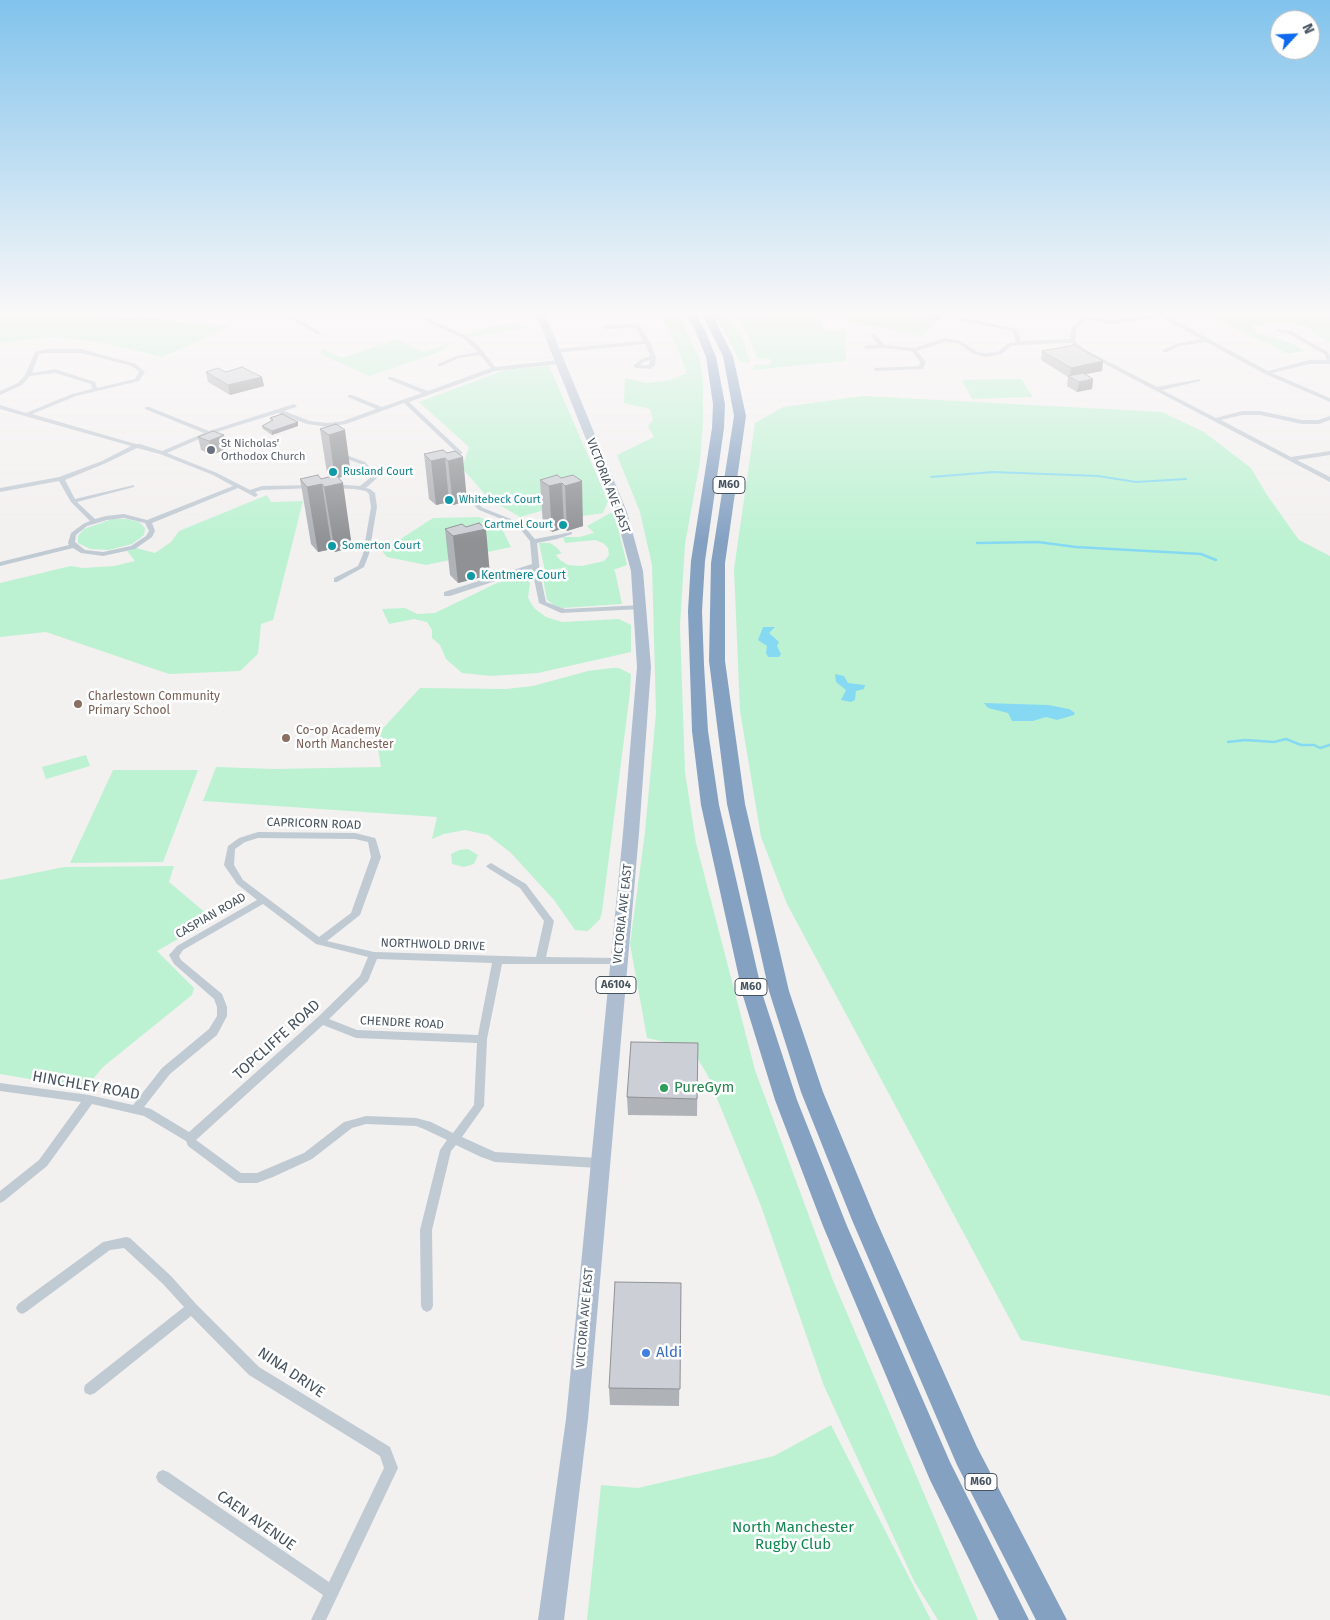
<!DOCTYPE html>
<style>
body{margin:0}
#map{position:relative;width:1330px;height:1620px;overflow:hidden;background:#f3f0f0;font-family:"Fira Sans",sans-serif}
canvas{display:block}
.north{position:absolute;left:1270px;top:10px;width:50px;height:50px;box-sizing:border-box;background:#fff;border:1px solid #b5babf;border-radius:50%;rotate:65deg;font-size:14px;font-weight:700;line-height:20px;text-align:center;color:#46535f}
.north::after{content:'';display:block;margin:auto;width:18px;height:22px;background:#0d6aef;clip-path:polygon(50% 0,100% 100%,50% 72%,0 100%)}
</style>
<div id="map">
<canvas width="1330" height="1620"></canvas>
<div class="north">N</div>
</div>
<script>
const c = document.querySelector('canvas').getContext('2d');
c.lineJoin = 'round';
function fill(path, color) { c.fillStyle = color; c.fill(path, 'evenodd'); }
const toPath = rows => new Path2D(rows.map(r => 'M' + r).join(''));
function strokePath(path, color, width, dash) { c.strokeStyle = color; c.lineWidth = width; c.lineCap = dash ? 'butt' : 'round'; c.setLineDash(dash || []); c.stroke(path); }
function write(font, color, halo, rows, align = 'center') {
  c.font = font + ' "Fira Sans",sans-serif'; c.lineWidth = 5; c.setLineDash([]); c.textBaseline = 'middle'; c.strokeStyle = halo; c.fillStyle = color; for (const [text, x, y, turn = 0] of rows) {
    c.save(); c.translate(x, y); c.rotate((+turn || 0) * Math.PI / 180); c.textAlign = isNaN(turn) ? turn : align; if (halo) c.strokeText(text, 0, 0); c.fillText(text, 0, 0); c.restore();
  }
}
fill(toPath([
 [0,314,105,314,120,318,145,317,184,323,232,326,162,357,100,342,73,339,49,337,0,343],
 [659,314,679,314,700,360,703,382,703,422,700,462,685,544,680,626,685,772,696,843,755,1070,832,1278,978,1620,938,1620,914,1581,824,1386,761,1206,707,1074,691,1048,647,1038,630,944,645,832,656,713,652,565,640,512,617,455,654,437,648,426,653,420,650,409,624,403,625,378,646,383,670,380,687,373,675,342],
 [713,314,727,315,742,336,750,363,740,362,728,337],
 [759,314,816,314,825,331,845,330,846,361,753,370,755,365,771,364,771,359,757,358,752,344,738,317],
 [845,314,929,314,925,318,937,320,923,336,849,322],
 [1205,314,1330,314,1330,342,1311,332,1313,332,1308,327,1287,323,1283,322,1281,325,1275,322,1253,326,1256,332,1293,344,1304,351,1289,354],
 [518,324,519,326,531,327,471,337,466,334,493,326],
 [396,339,423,352,451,343,437,353,369,376,321,354,321,348,342,358],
 [549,366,608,501,603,513,583,516,559,506,520,517,488,498,462,468,469,447,419,402,505,370],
 [1021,379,1033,397,972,399,962,380],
 [863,396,1162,412,1204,432,1251,468,1267,495,1299,540,1330,556,1330,1396,1021,1340,787,904,761,837,740,711,734,569,755,423,783,407],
 [267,495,271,502,303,501,273,620,261,624,258,654,240,671,169,674,46,632,0,637,0,583,71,566,82,568,114,566,135,561,127,551,136,548,155,553,171,542,179,531],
 [614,511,627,565,613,570,615,571,622,604,563,608,554,605,547,600,542,573,568,567,545,571,539,543,550,543,556,547,562,553,556,555,560,560,568,565,582,566,604,561,609,555,608,548,603,543,595,540,565,543,563,537,579,537,594,533,587,526],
 [478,517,499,523,511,547,426,565,387,557,382,551,433,518],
 [112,519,127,519,139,522,145,528,144,535,132,544,109,550,90,549,78,543,78,536,84,529],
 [520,577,526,578,530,583,528,598,534,608,546,617,562,622,619,619,631,625,631,652,538,673,491,676,462,673,446,659,440,645,432,638,432,630,427,622,414,619,389,624,382,609,405,608,417,614,435,613,497,583],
 [612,668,619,668,631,674,630,692,602,912,600,919,588,931,575,930,554,900,511,853,488,835,465,830,444,834,432,839,437,817,203,801,216,767,274,769,381,767,376,736,420,688,506,689,533,686,588,671],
 [86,755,90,766,46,779,42,767],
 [113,770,198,770,163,862,70,863],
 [468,849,478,855,474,864,464,867,452,864,451,854,459,850],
 [174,866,169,882,213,919,157,951,194,988,192,995,103,1067,89,1084,82,1088,0,1074,0,880,64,867],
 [831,1425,931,1620,587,1620,601,1485,638,1488,774,1456]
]), '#bcf2d2');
fill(toPath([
 [763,627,775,627,769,633,779,642,777,646,781,654,779,657,768,657,766,653,767,646,758,640],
 [835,674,844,676,848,683,865,685,864,689,856,691,855,700,851,702,841,700,846,690,836,682],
 [984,703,1048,705,1069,709,1075,713,1074,715,1057,720,1046,717,1033,721,1012,721,1008,713,988,708]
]), '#86d9f2');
strokePath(toPath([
 [931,477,993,472,1098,476,1136,482,1186,479]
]), '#86d9f2', 2);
strokePath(toPath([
 [977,543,1038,542,1076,547,1201,554,1216,560],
 [1228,742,1245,740,1274,742,1286,739,1301,745,1314,745,1320,748,1330,745]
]), '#86d9f2', 2.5);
fill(toPath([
 [283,314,289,314,322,333,317,334,283,314],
 [419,314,424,314,431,320,467,336,479,346,495,367,560,360,563,362,560,364,495,371,409,402,462,452,462,454,458,454,404,403,346,424,328,427,307,424,278,413,211,434,167,453,217,473,250,490,262,486,313,485,316,487,315,488,262,490,255,492,258,495,255,497,238,488,152,523,155,531,152,537,135,549,103,556,81,553,73,548,0,566,0,562,69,545,68,543,71,533,83,524,90,521,71,502,59,481,0,492,0,488,59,477,102,461,131,446,0,409,0,405,26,413,72,394,92,389,91,384,55,373,30,376,22,385,0,395,0,391,18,383,25,375,35,352,48,349,81,349,136,364,145,372,139,381,76,396,32,414,136,444,140,444,162,451,204,433,145,409,145,407,149,407,209,431,294,404,297,406,296,407,284,411,310,421,328,423,343,421,376,409,348,397,348,395,352,395,382,407,422,393,388,379,388,377,392,377,428,391,491,368,480,355,459,358,442,366,438,366,438,364,456,356,478,352,463,338,427,322,419,314],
 [48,353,81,353,132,366,139,372,135,379,97,388,95,382,55,369,32,373,39,354,48,353],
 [137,448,160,454,213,475,233,486,147,520,124,514,106,516,95,519,77,502,134,487,134,485,75,499,65,480,106,463,137,448],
 [124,518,145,523,149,531,146,536,131,546,103,552,85,550,75,542,76,535,87,526,107,520,124,518],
 [1054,314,1069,314,1112,320,1163,314,1268,371,1309,360,1327,360,1324,354,1287,333,1276,331,1276,329,1291,331,1328,352,1330,356,1330,364,1309,364,1272,373,1330,398,1330,402,1265,374,1206,342,1179,346,1167,352,1163,352,1163,350,1176,344,1201,339,1160,317,1112,324,1087,320,1077,328,1075,341,1086,350,1157,387,1200,379,1200,381,1162,390,1216,418,1242,411,1260,411,1302,420,1318,420,1330,416,1330,420,1319,424,1302,424,1260,415,1242,415,1221,420,1291,457,1330,451,1330,455,1297,460,1330,477,1330,482,1082,352,1071,343,1019,345,1011,346,1002,354,985,357,974,354,957,343,945,342,917,351,926,362,923,369,876,371,874,370,874,368,919,366,920,362,912,351,883,348,867,349,864,347,867,345,879,345,871,336,874,334,885,345,914,348,945,338,960,341,978,352,985,353,998,352,1007,344,1016,342,1013,331,957,320,956,319,959,317,1017,329,1021,341,1070,339,1072,327,1082,319,1054,314],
 [637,324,639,325,650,342,656,357,655,366,650,369,636,368,633,366,640,360,650,356,645,344,555,353,552,351,555,349,643,341,635,328,605,329,602,327,605,325,637,324],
 [650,360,649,365,640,365,644,362,650,360],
 [338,452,365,462,378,477,366,488,370,489,375,493,377,507,369,554,364,567,337,582,334,582,334,578,358,566,363,554,371,507,369,494,366,491,354,489,331,488,328,486,331,484,360,486,371,477,361,464,336,455,336,453,338,452],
 [458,486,483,508,521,523,535,539,572,532,572,534,557,539,537,543,540,574,546,602,565,609,641,605,645,607,641,609,561,613,539,603,532,569,450,596,444,596,444,592,532,564,530,541,517,525,479,510,456,489,456,487,458,486],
 [258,832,355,833,375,838,376,840,381,857,360,915,327,941,374,952,536,957,544,921,520,888,488,868,486,866,491,863,526,884,554,921,546,957,618,958,621,959,623,961,621,963,618,964,502,964,487,1039,484,1106,462,1137,495,1152,599,1158,603,1160,605,1163,603,1166,599,1168,495,1162,481,1157,456,1145,451,1151,432,1230,433,1306,431,1310,427,1312,423,1310,421,1306,420,1230,440,1150,447,1140,424,1129,416,1126,366,1124,352,1128,312,1159,273,1177,257,1183,239,1183,235,1181,188,1146,186,1141,144,1116,92,1104,47,1166,4,1201,0,1203,0,1191,39,1160,81,1102,0,1091,0,1083,89,1095,133,1105,162,1068,209,1029,217,1016,217,1007,214,999,174,964,169,955,177,946,257,900,237,884,224,865,228,846,239,838,258,832],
 [258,838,355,839,368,842,371,857,351,913,319,937,243,880,234,865,235,849,245,842,258,838],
 [263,904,316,944,368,957,360,976,318,1017,189,1132,151,1109,144,1107,170,1074,217,1035,227,1016,227,1007,222,994,181,960,179,956,183,950,263,904],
 [377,959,492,963,478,1035,357,1030,329,1019,368,981,377,959],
 [323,1025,356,1038,477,1043,474,1105,453,1133,431,1122,416,1118,366,1116,348,1121,344,1122,304,1153,257,1173,241,1173,196,1140,323,1025],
 [126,1237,130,1238,171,1276,196,1304,259,1367,390,1447,398,1468,326,1620,311,1620,323,1595,158,1482,156,1477,158,1472,163,1470,168,1472,329,1582,384,1468,380,1456,249,1375,191,1316,95,1393,90,1395,85,1393,84,1389,85,1385,184,1307,163,1284,124,1248,110,1250,26,1312,22,1314,18,1312,16,1308,18,1304,103,1242,126,1237]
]), '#c0cad3');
fill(toPath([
 [536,314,545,314,627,512,643,571,651,667,639,833,588,1419,564,1620,538,1620,566,1419,623,833,637,667,631,571,615,512,536,314]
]), '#aebed0');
fill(toPath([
 [685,314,695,314,705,330,716,357,725,404,724,428,705,561,702,611,704,665,708,731,719,805,763,996,797,1100,847,1226,950,1462,1029,1620,999,1620,930,1480,823,1226,775,1100,743,996,701,805,692,731,688,611,691,561,712,428,713,404,706,357,695,330,685,314],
 [702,314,712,314,733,356,746,416,725,563,725,661,745,804,789,991,823,1092,876,1220,977,1447,1067,1620,1036,1620,957,1465,852,1220,801,1092,769,991,727,804,709,661,711,563,734,416,723,356,702,314]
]), '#85a1c2');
fill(toPath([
 [925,314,945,314,938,320,925,318],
 [1042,351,1103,361,1102,371,1086,374,1093,379,1092,389,1077,392,1067,386,1068,377,1041,360],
 [206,372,226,372,262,377,264,386,230,395,208,382],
 [270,418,298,422,298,426,272,435,263,429,262,426,271,421],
 [336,424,351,474,338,478,352,547,335,552,332,549,318,552,311,544,300,479,321,479,332,476,327,473,320,429],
 [224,435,226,449,212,455,201,450,198,437],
 [443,450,467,501,453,505,449,502,436,505,429,499,424,454],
 [573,475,583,526,567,531,564,528,552,532,543,525,540,480,561,478],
 [462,524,490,575,458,583,450,575,445,529],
 [698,1043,697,1116,628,1115,627,1097],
 [681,1283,679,1406,610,1405,609,1388]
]), '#afb2b7');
fill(toPath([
 [939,314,945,314,938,320],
 [1103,361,1102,371,1071,377,1070,376,1071,368],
 [262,377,264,386,230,395,228,385],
 [1093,379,1092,389,1077,392,1079,382],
 [298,422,298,426,272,435,272,431],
 [345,430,351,474,335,479,329,435],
 [224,435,226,449,212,455,209,441],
 [463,457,467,501,453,505,448,461],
 [445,458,449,502,436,505,431,461],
 [582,481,583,526,567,531,565,486],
 [343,483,352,547,335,552,324,487],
 [562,483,564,528,552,532,549,486],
 [322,484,332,549,318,552,307,487],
 [486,529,490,575,458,583,453,536]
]), '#8f9195');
const building = toPath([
 [1074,345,1103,361,1071,368,1042,351,1074,345],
 [242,367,262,377,228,385,206,372,218,368,226,372,242,367],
 [1083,373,1093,379,1079,382,1068,376,1083,373],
 [282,414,298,422,272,431,262,426,273,420,270,418,282,414],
 [336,424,345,430,329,435,320,429,336,424],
 [213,431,224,435,209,441,198,437,213,431],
 [443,450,447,453,455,451,463,457,448,461,445,458,431,461,424,454,443,450],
 [318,475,321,479,336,475,343,483,324,487,322,484,307,487,300,479,318,475],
 [557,475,561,478,573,475,582,481,565,486,562,483,549,486,540,480,557,475],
 [479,523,486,529,453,536,445,529,462,524,466,527,479,523],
 [631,1042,698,1043,697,1099,627,1097,631,1042],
 [615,1282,681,1283,680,1389,609,1388,615,1282]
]);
fill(building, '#cccfd5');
strokePath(building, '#8f9195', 1);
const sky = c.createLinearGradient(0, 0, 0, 541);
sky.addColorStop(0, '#81c3ec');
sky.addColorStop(0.58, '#faf8f8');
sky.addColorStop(1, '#faf8f800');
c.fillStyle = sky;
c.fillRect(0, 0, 1330, 541);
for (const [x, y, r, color] of [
 [211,450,5,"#6b7280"],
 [333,472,5,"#0f9aa8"],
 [449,500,5,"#0f9aa8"],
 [563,525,5,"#0f9aa8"],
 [332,546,5,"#0f9aa8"],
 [471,576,5,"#0f9aa8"],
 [78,704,5,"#8d6e63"],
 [286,738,5,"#8d6e63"],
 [664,1088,5,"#2e9e5b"],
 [646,1353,5,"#3f7fe0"]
]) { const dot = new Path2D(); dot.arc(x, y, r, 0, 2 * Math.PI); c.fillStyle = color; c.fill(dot); strokePath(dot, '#fff', 2); }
write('11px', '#5b616d', '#fff', [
 ["St Nicholas'",221,444],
 ["Orthodox Church",221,457]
], 'left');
write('11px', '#0d838f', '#fff', [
 ["Rusland Court",343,472],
 ["Whitebeck Court",459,500],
 ["Cartmel Court",553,525,"right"],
 ["Somerton Court",342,546]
], 'left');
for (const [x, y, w] of [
 [729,485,32],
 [616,985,40],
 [751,987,32],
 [981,1482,32]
]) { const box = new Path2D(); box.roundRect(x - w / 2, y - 8.5, w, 17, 4); c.fillStyle = '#fff'; c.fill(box); strokePath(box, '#46535f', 1); }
write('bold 11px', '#46535f', null, [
 ["M60",729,485],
 ["A6104",616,985],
 ["M60",751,987],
 ["M60",981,1482]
]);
write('12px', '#46535f', '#fff', [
 ["VICTORIA AVE EAST",608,486,69],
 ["CAPRICORN ROAD",314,824,2],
 ["VICTORIA AVE EAST",623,914,-84],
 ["CASPIAN ROAD",211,916,-30],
 ["NORTHWOLD DRIVE",433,945,2],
 ["CHENDRE ROAD",402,1023,3],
 ["VICTORIA AVE EAST",585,1318,-85]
]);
write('12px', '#0d838f', '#fff', [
 ["Kentmere Court",481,576]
], 'left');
write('12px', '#785e54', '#fff', [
 ["Charlestown Community",88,697],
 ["Primary School",88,711],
 ["Co-op Academy",296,731],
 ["North Manchester",296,745]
], 'left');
write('15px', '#46535f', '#fff', [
 ["TOPCLIFFE ROAD",277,1040,-42],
 ["HINCHLEY ROAD",86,1086,10],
 ["NINA DRIVE",291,1373,34],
 ["CAEN AVENUE",256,1521,35]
]);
write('15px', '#27864d', '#fff', [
 ["PureGym",674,1088]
], 'left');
write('15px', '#366cbe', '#fff', [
 ["Aldi",656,1353]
], 'left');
write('15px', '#11864f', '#fff', [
 ["North Manchester",793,1528],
 ["Rugby Club",793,1545]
]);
</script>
